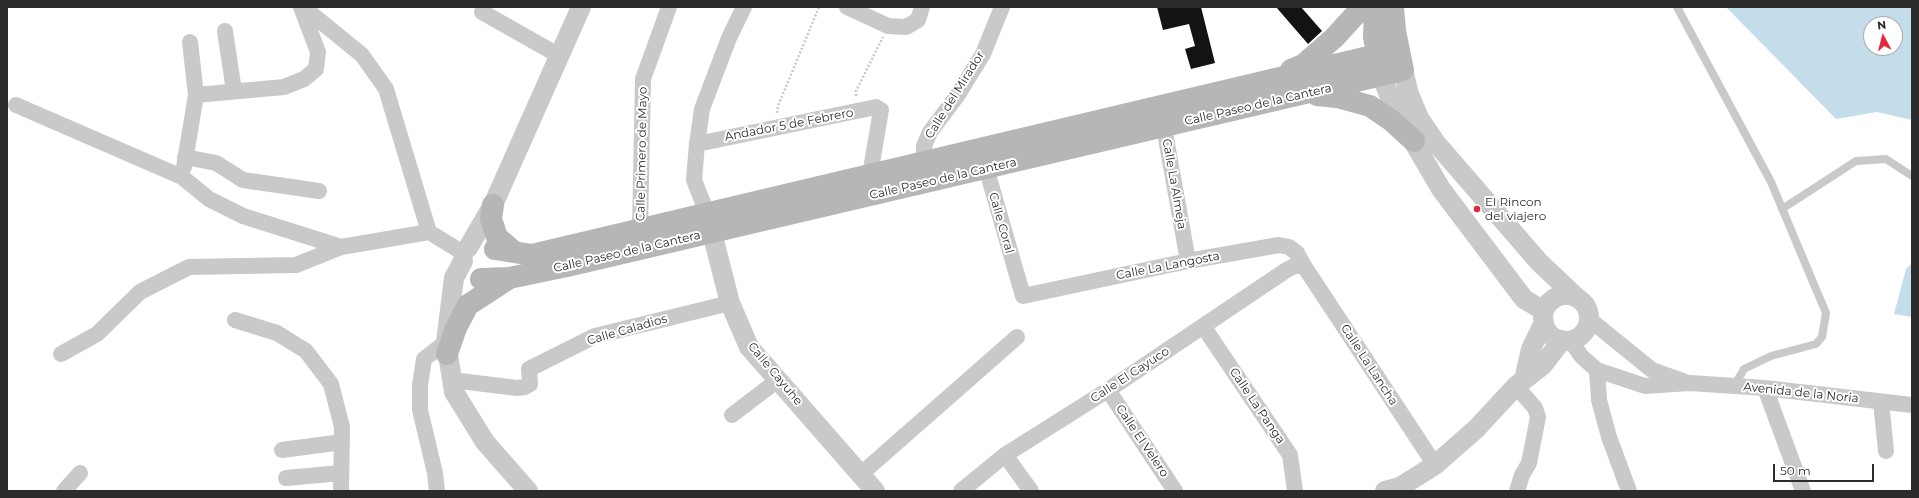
<!DOCTYPE html>
<style>
body{margin:0}
#map{position:relative;width:1919px;height:498px;overflow:hidden;background:#fff;font-family:Montserrat,sans-serif}
canvas{display:block}
.frame{position:absolute;inset:0;border:8px solid #2c2c2c;pointer-events:none}
.north{position:absolute;left:1863px;top:16px;width:40px;height:40px;box-sizing:border-box;background:#fff;border:1px solid #ababab;border-radius:50%;rotate:353deg;font-size:11px;font-weight:700;line-height:16px;text-align:center;color:#2c2c2c}
.north::after{content:'';display:block;margin:auto;width:14px;height:18px;background:#e9283e;clip-path:polygon(50% 0,100% 100%,50% 72%,0 100%)}
.scale{position:absolute;left:1773px;top:464px;width:101px;height:18px;box-sizing:border-box;border:2px solid #2c2c2c;border-top:0;padding-left:5px;font-size:12px;line-height:14px;white-space:nowrap;color:#2c2c2c;-webkit-text-stroke:3px #fff;paint-order:stroke}
</style>
<div id="map">
<canvas width="1919" height="498"></canvas>
<div class="frame"></div>
<div class="north">N</div>
<div class="scale">50 m</div>
</div>
<script>
const c = document.querySelector('canvas').getContext('2d');
c.lineJoin = 'round';
function fill(path, color) { c.fillStyle = color; c.fill(path, 'evenodd'); }
const toPath = rows => new Path2D(rows.map(r => 'M' + r).join(''));
function strokePath(path, color, width, dash) { c.strokeStyle = color; c.lineWidth = width; c.lineCap = dash ? 'butt' : 'round'; c.setLineDash(dash || []); c.stroke(path); }
function write(font, color, halo, rows, align = 'center') {
  c.font = font + ' Montserrat,sans-serif'; c.lineWidth = 4; c.setLineDash([]); c.textBaseline = 'middle'; c.strokeStyle = halo; c.fillStyle = color; for (const [text, x, y, turn = 0] of rows) {
    c.save(); c.translate(x, y); c.rotate((+turn || 0) * Math.PI / 180); c.textAlign = isNaN(turn) ? turn : align; if (halo) c.strokeText(text, 0, 0); c.fillText(text, 0, 0); c.restore();
  }
}
fill(toPath([
 [1726,7,1912,7,1912,120,1877,112,1836,119],
 [1871,24,1895,24,1895,48,1871,48],
 [1912,263,1912,317,1894,314,1906,269]
]), '#c4ddeb');
fill(toPath([
 [1157,7,1201,7,1215,63,1191,69,1185,49,1195,46,1189,24,1163,30],
 [1276,7,1301,7,1322,31,1308,44]
]), '#131313');
strokePath(toPath([
 [856,96,856,91,883,37],
 [777,113,778,106,819,7]
]), '#c9c9c9', 2.5, [2, 2]);
strokePath(toPath([
 [1677,7,1771,182,1826,313,1822,337,1816,344,1771,356,1744,369,1734,386],
 [1782,209,1856,161,1886,159,1912,176]
]), '#c9c9c9', 8);
strokePath(toPath([
 [303,7,362,55,386,89,429,232,465,254],
 [484,7,482,12,558,55],
 [847,7,888,26,906,27,918,20,922,7],
 [225,31,234,91],
 [196,95,284,87,304,79,316,69,318,52,301,7],
 [16,105,182,177,209,199,243,216,341,247],
 [1162,116,1188,261],
 [697,144,876,107,881,110,870,175],
 [185,157,216,163,243,180,319,191],
 [983,157,1023,296,1188,261,1279,245,1289,247,1297,253,1304,266,1435,465],
 [924,162,924,146,930,132,957,96,983,54,1002,7],
 [184,167,196,95,190,42],
 [707,213,694,180,697,144,702,109,729,38,744,7],
 [640,229,643,79,669,7],
 [1589,319,1652,370,1683,381],
 [235,320,277,333,306,351,331,384,342,427,341,491],
 [1203,326,1290,455,1295,491],
 [1570,340,1582,357,1597,370,1645,386,1690,383,1765,388,1912,405],
 [61,354,97,334,140,292,189,267,296,265,341,247,429,232],
 [1597,370,1599,400,1609,437,1629,491],
 [452,380,517,388,525,387,530,384,529,369,595,336,730,303],
 [1516,386,1535,408,1538,417,1529,463,1522,475,1517,491],
 [1765,388,1803,491],
 [1108,390,1175,491],
 [1881,402,1886,451],
 [732,415,778,380],
 [282,450,342,442],
 [1005,455,1031,491],
 [861,474,1017,337],
 [286,478,341,473],
 [64,491,80,473],
 [437,491,435,473,420,410,420,385,424,359,446,342,451,341],
 [961,491,1005,455,1108,390,1285,271,1294,266,1304,266]
]), '#c9c9c9', 16);
strokePath(toPath([
 [1403,70,1409,94,1419,118,1436,143,1539,262,1576,297],
 [1381,75,1396,112,1441,189,1524,299,1544,311],
 [708,217,730,303,749,347,875,491],
 [468,248,493,205,581,7],
 [463,261,454,278,446,342,454,392,485,442,528,491],
 '1543 318a23 23 0 1 1 46 0a23 23 0 1 1-46 0Z',
 [1524,380,1531,349,1544,322],
 [1385,491,1400,487,1435,465,1476,429,1516,386,1543,365,1562,340]
]), '#c9c9c9', 20);
strokePath(toPath([
 [1375,7,1374,37,1380,69],
 [1291,70,1303,65,1334,38,1356,14,1359,7],
 [1317,95,1337,97,1370,106,1392,121,1414,141],
 [493,205,491,219,497,237,514,252],
 [495,249,532,255,1398,50],
 [481,279,509,278,567,266,1403,70,1395,31,1393,7],
 [447,354,456,328,468,305,508,279]
]), '#b6b6b6', 22);
for (const [x, y, r, color] of [
 [1477,209,4,"#e9283e"]
]) { const dot = new Path2D(); dot.arc(x, y, r, 0, 2 * Math.PI); c.fillStyle = color; c.fill(dot); strokePath(dot, '#fff', 1.5); }
write('12px', '#2c2c2c', '#fff', [
 ["Calle del Mirador",955,95,-58],
 ["Calle Paseo de la Cantera",1258,105,-13],
 ["Andador 5 de Febrero",789,125,-11],
 ["Calle Primero de Mayo",642,154,-89],
 ["Calle Paseo de la Cantera",943,179,-13],
 ["Calle La Almeja",1174,184,80],
 ["Calle Coral",1001,223,74],
 ["Calle Paseo de la Cantera",627,252,-13],
 ["Calle La Langosta",1168,266,-11],
 ["Calle Caladios",627,330,-16],
 ["Calle La Lancha",1369,365,57],
 ["Calle Cayuhe",775,374,50],
 ["Calle El Cayuco",1130,375,-33],
 ["Avenida de la Noria",1801,393,6],
 ["Calle La Panga",1257,406,56],
 ["Calle El Velero",1142,441,56]
]);
write('12px', '#2c2c2c', '#fff', [
 ["El Rincon",1485,202],
 ["del viajero",1485,216]
], 'left');
</script>
